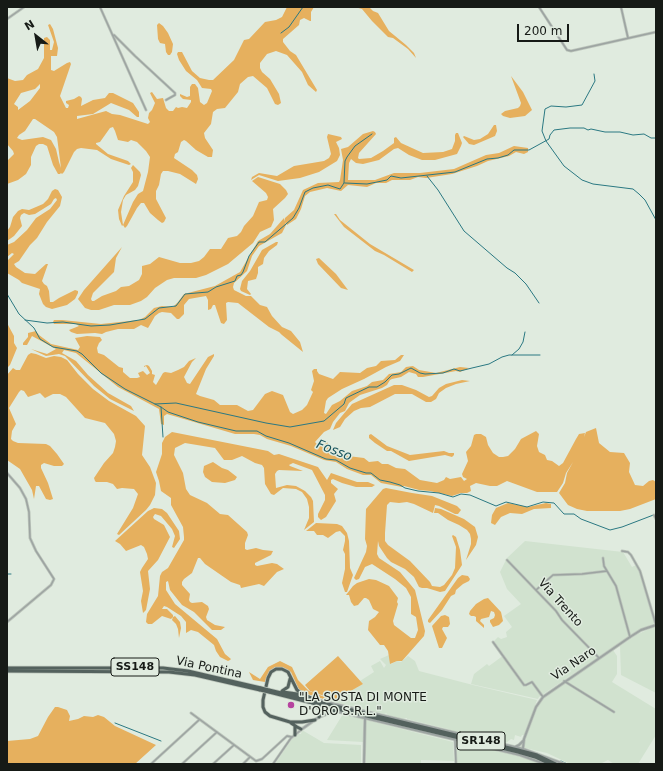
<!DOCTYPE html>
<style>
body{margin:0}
#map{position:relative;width:663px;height:771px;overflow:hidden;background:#e0ebdf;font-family:"DejaVu Sans",sans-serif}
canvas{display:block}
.frame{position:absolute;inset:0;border:8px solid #161a16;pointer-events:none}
.north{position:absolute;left:16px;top:16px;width:40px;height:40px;-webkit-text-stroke:3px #e0ebdf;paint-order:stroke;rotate:329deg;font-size:11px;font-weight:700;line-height:16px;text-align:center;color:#161a16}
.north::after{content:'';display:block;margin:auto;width:14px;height:18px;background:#161a16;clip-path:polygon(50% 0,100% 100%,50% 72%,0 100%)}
.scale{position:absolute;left:517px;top:24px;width:52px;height:18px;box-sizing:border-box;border:2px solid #161a16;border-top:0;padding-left:5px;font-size:12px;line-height:14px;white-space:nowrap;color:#161a16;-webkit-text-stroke:3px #e0ebdf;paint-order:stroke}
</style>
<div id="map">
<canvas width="663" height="771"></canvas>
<div class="frame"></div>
<div class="north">N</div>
<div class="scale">200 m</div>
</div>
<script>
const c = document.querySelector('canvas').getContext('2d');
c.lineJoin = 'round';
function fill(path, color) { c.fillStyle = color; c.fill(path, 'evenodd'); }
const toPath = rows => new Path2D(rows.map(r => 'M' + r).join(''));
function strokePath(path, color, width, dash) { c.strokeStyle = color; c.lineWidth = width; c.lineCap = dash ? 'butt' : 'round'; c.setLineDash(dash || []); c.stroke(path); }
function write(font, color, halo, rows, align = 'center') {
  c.font = font + ' "DejaVu Sans",sans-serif'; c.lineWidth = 3; c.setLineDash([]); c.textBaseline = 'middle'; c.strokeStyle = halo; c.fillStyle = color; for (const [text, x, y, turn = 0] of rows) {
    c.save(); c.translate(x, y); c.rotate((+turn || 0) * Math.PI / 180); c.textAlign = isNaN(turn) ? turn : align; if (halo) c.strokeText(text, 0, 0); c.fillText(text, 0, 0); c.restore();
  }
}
fill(toPath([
 [525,541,623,552,632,567,636,565,641,575,655,623,635,632,539,697,538,699,471,684,474,674,487,664,489,666,504,655,494,641,498,637,501,639,507,637,506,632,512,627,504,616,521,604,507,589,500,572,507,558],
 [656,626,656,693,621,675,620,646,636,635],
 [613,650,617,656,617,674,612,682,656,709,656,735,638,764,614,764,608,760,600,764,570,764,547,753,525,748,525,740,538,706,544,697],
 [389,655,391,664,397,661,401,662,408,656,415,661,419,671,473,685,537,700,525,735,522,735,521,737,515,735,514,740,511,739,506,743,455,732,448,729,407,719,407,718,402,719,388,715,386,713,385,714,334,702,333,701,363,684,360,681,374,672,371,666,380,661,384,668,386,665,380,659],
 [343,714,363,719,363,742,327,740],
 [366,720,453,742,454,761,421,760,421,764,366,764],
 [302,730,324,743,361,745,361,764,275,764,292,739,298,734,301,734],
 [465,743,530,759,540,762,539,764,457,764,456,747,465,746]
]), '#d1e2cf');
fill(toPath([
 [287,7,314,7,311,12,311,21,310,21,304,18,300,20,299,25,283,39,283,42,290,51,296,55,317,90,316,92,308,85,302,72,287,55,276,51,267,54,260,63,260,68,262,72,270,79,279,94,281,103,278,105,275,104,267,88,253,76,248,77,240,84,238,92,225,108,217,109,213,112,211,124,204,133,205,138,213,150,212,157,208,157,196,150,186,141,184,140,181,142,178,152,175,154,174,158,192,170,197,175,198,179,196,184,180,174,168,171,163,171,161,174,159,185,156,191,156,199,166,218,164,222,162,223,158,220,150,213,144,203,141,203,137,208,127,226,125,228,123,225,122,226,119,219,118,210,124,196,133,182,133,172,131,168,133,165,140,172,141,175,138,186,135,190,126,195,123,200,121,212,123,225,133,202,138,194,143,191,148,172,150,157,146,151,137,142,131,140,128,142,118,140,115,131,113,127,110,128,100,142,96,143,96,144,108,154,128,161,131,164,129,165,111,159,97,150,81,148,77,149,74,152,64,172,62,174,61,173,60,174,58,174,53,165,47,146,43,144,39,144,36,146,31,157,31,165,26,174,18,180,7,184,7,161,14,154,13,151,7,144,7,78,15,81,23,80,27,75,38,69,44,58,44,38,47,37,50,40,50,50,52,50,54,42,48,25,50,24,53,29,58,48,57,56,51,56,51,70,54,71,67,63,70,62,71,64,60,96,66,108,68,108,69,105,66,103,66,101,74,99,79,96,81,97,82,99,81,106,93,100,105,98,109,93,113,93,133,103,139,112,139,117,137,117,129,110,111,103,93,114,77,116,77,119,106,111,112,114,120,115,148,124,150,122,148,118,149,113,152,110,155,103,150,93,152,92,157,99,163,98,166,108,169,111,173,111,176,107,178,108,182,107,187,108,191,102,191,100,183,99,180,96,180,94,187,97,190,96,190,87,192,84,195,84,198,88,200,102,204,105,207,103,212,91,211,89,202,88,197,80,186,71,179,60,177,54,178,52,182,52,192,71,200,78,209,80,213,80,234,60,244,40,249,39,265,22,276,20,282,17],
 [40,84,40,88,30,101,18,110,18,107,14,104,21,93,35,89],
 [33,119,35,119,54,132,57,137,61,168,59,162,56,149,51,140,43,137,22,140,17,138,19,135,25,131],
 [355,7,369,7,373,11,378,13,389,31,406,45,414,53,416,58,408,49,393,38,388,37,372,21,362,9],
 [159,23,163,26,168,33,173,44,172,52,170,55,168,55,166,52,165,44,160,43,158,39,157,25],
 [511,76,523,92,532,110,525,116,510,118,503,116,501,114,505,111,518,108,520,106,521,103],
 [494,125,496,125,497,131,495,136,474,145,469,144,463,137,464,136,474,140,480,139,488,134],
 [373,131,375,132,376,134,359,153,358,158,359,159,371,158,383,151,394,143,394,138,396,137,401,143,423,153,443,152,452,149,455,141,455,135,456,133,458,133,462,143,461,146,457,154,435,160,422,160,409,155,398,148,394,149,379,160,363,164,356,163,351,159,349,163,348,180,375,180,394,173,420,173,454,169,486,155,499,153,514,146,528,148,528,152,524,154,516,152,509,156,488,161,477,166,452,174,426,178,418,177,410,180,392,180,386,183,376,183,367,187,348,185,341,191,327,188,310,192,305,196,301,209,296,219,287,225,285,222,285,218,294,210,303,190,318,183,339,182,340,180,343,160,341,149,348,147,363,134],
 [328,134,341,137,342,139,336,142,339,148,340,155,337,161,319,172,300,178,278,181,259,175,251,180,252,177,259,173,277,176,294,166,324,161,329,158,331,154,327,137],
 [258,177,280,184,286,190,288,194,285,198,273,209,274,220,271,227,260,232,253,243,228,264,206,275,196,278,174,278,167,280,155,288,147,297,141,301,130,305,114,305,99,310,91,310,85,308,78,299,84,290,122,247,116,258,114,272,93,293,91,299,92,301,94,301,102,296,116,291,121,287,129,286,139,280,142,274,142,266,150,264,159,257,180,263,191,263,199,261,204,257,210,249,221,249,228,238,237,236,241,232,244,226,253,216,259,202,267,200,268,197,266,193,252,181],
 [55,189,58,190,62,197,60,206,47,222,37,238,30,245,19,261,14,264,16,267,25,273,35,274,46,264,48,264,42,281,44,284,47,286,49,291,50,302,53,302,59,298,75,290,78,291,78,293,75,299,67,305,52,309,46,307,43,304,39,294,40,289,22,283,19,280,7,273,7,261,14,254,12,253,7,257,7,245,14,242,27,230,36,218,50,209,57,200,56,198,54,199,51,204,35,214,29,215,24,213,21,215,20,218,22,226,14,236,7,241,7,231,10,227,13,217,18,211,22,209,29,210,43,204,48,199,52,191],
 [334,214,336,214,340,220,370,244,414,270,412,272,384,255,375,251,344,227],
 [284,218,286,225,282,233,259,246,252,256,247,271,234,283,233,287,234,290,246,296,251,296,260,305,267,307,272,316,282,327,291,331,300,342,303,352,282,335,279,332,269,327,238,303,228,302,226,303,227,320,224,324,221,323,215,305,213,305,211,309,208,310,208,300,206,296,189,299,184,305,184,314,179,319,177,319,171,313,162,312,159,313,155,316,151,323,148,328,141,325,134,329,118,329,106,332,102,334,95,333,77,334,71,332,69,330,79,326,76,324,54,324,53,322,54,320,62,320,101,324,139,320,145,317,154,308,162,306,173,307,178,302,184,294,215,286,240,272,258,241,270,234],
 [276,242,278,242,277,245,269,251,264,258,263,264,258,267,258,273,256,279,248,281,247,289,251,294,250,295,241,291,240,289,242,281,250,271,262,250],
 [319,258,336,274,348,290,341,288,318,264,316,259],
 [7,323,14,336,14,343,17,348,10,365,7,368],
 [36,331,39,335,51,344,78,350,80,347,75,338,87,336,100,337,102,340,99,343,97,348,98,353,104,355,119,367,123,368,123,372,130,378,137,378,140,377,138,373,143,371,147,375,150,373,149,371,146,366,144,367,144,366,147,365,149,366,152,371,152,374,155,375,153,382,156,385,163,373,165,372,171,373,178,370,184,367,189,361,196,358,192,362,184,377,187,383,190,384,208,357,214,354,214,356,206,369,196,394,200,396,214,400,220,405,237,405,248,411,253,410,265,394,272,391,283,395,290,412,293,414,302,410,307,405,313,392,311,390,314,381,312,371,314,369,317,369,317,371,319,374,333,379,340,372,360,373,367,368,376,366,381,361,395,360,401,355,404,355,400,361,386,367,364,379,342,389,328,398,326,401,324,413,326,414,332,405,340,401,352,391,367,386,372,382,383,380,389,374,401,372,406,367,413,366,419,370,436,373,460,367,469,368,460,372,456,371,423,377,418,377,416,374,409,372,401,377,392,379,390,380,387,385,382,388,360,395,353,400,349,403,345,411,340,413,333,422,330,429,324,432,315,442,317,444,327,442,330,447,339,449,348,456,364,458,369,462,378,461,382,464,388,464,396,468,405,469,420,480,437,483,444,480,446,477,450,479,461,477,464,481,467,479,463,477,462,474,468,461,466,452,471,446,474,435,476,434,481,434,486,437,488,445,493,453,499,457,503,457,508,456,515,449,521,439,536,431,539,434,537,446,539,452,545,455,547,460,552,461,559,466,563,463,576,439,579,434,585,433,584,437,586,432,596,428,599,443,610,452,624,453,630,463,629,472,635,485,643,486,649,481,653,480,656,482,656,499,630,509,620,511,587,511,577,509,568,505,559,493,565,483,567,473,573,462,566,473,563,483,557,492,537,492,507,481,497,486,490,486,476,483,470,486,471,491,467,493,461,493,452,496,430,491,419,490,404,486,402,487,381,483,371,475,363,475,347,469,336,462,324,460,291,446,267,439,260,435,254,434,235,434,167,414,164,416,164,425,161,424,159,409,118,387,76,353,64,350,62,353,76,361,88,375,108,393,131,406,134,411,110,399,94,386,65,356,59,354,46,356,31,349,47,354,56,349,32,336,27,345,23,345,23,343,28,337,28,333],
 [31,353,36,354,46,358,54,356,61,357,67,360,78,374,93,389,109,401,136,416,145,426,142,455,150,467,156,483,155,495,150,505,146,510,119,535,117,534,133,508,138,494,134,489,122,488,117,489,113,484,107,482,96,482,95,481,94,478,104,463,113,453,115,447,116,441,114,434,105,423,85,418,66,397,60,394,53,394,45,398,40,393,28,397,24,391,21,390,19,392,9,408,16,424,12,431,11,439,13,441,18,443,46,444,50,446,57,454,64,464,62,466,54,466,44,463,41,465,41,468,48,483,53,499,50,500,46,499,39,486,36,486,34,499,32,490,20,469,7,460,7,375,13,368,16,370,20,370,28,355],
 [462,380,470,381,456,384,446,388,439,393,436,399,431,402,426,402,412,394,395,394,370,407,361,408,354,411,345,419,340,427,333,430,336,423,352,404,394,385,402,385,416,390,429,397,432,396,439,388,446,384],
 [172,432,268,451,274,455,279,454,318,467,327,480,331,473,357,482,368,482,375,485,372,487,356,487,342,483,333,479,331,480,331,483,338,489,334,494,336,501,326,517,321,520,318,517,318,514,325,500,325,495,312,470,293,463,289,465,290,466,303,471,279,470,277,471,275,474,276,488,287,485,296,486,305,491,311,497,313,501,314,522,304,530,309,518,309,507,307,499,302,492,296,489,283,488,274,495,271,494,265,484,264,468,262,465,255,463,242,456,232,460,224,460,215,448,185,443,175,448,174,455,183,473,186,489,190,495,207,503,220,514,228,515,247,532,248,535,245,543,245,549,247,550,256,548,263,550,273,551,271,555,255,563,255,565,257,566,272,563,277,564,284,569,277,572,264,586,259,584,241,588,240,585,231,582,205,564,200,558,198,558,192,573,184,579,182,582,182,585,190,594,189,600,190,602,192,603,202,602,208,606,209,609,206,617,207,620,215,625,225,627,221,630,212,630,194,612,182,605,170,590,168,581,166,582,166,590,175,604,217,639,225,654,231,659,230,660,228,661,220,657,216,651,214,645,198,632,191,630,186,633,186,622,181,616,167,607,164,606,162,609,167,609,173,615,173,617,175,616,180,622,181,628,179,638,178,629,176,624,172,620,173,617,171,619,162,616,152,624,148,624,146,622,147,614,158,596,160,576,162,572,168,568,184,540,184,537,183,527,171,505,171,498,161,491,159,481,156,472,162,454,162,443,165,437],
 [371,434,387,446,410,455,444,451,449,453,454,453,454,455,452,457,445,455,409,461,391,451,387,451,375,443,369,438,369,435],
 [213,462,222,468,228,470,237,477,235,480,225,483,212,482,205,477,203,472,204,466],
 [386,488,412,493,432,496,457,506,461,510,458,514,455,514,439,506,435,505,433,513,414,504,407,502,399,503,390,502,387,505,385,533,385,541,388,545,410,561,430,582,432,586,440,587,444,585,452,575,455,568,456,547,452,536,453,535,456,537,460,550,462,565,445,591,440,592,427,588,422,588,419,587,414,577,405,569,391,562,387,558,379,546,378,541,377,554,379,558,400,572,415,590,425,631,424,636,402,661,397,661,390,664,388,651,384,645,380,645,368,630,369,621,375,617,379,612,373,609,369,600,366,598,364,598,358,605,354,606,351,602,349,595,346,595,353,586,357,583,369,579,376,580,389,586,398,598,397,602,398,604,393,621,394,625,411,638,415,638,418,630,416,617,411,614,411,597,406,588,395,579,372,564,365,567,359,579,356,580,354,578,366,552,367,546,365,539,366,509,383,489],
 [508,503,528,507,546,503,551,504,551,508,534,509,522,514,510,513,501,517,495,525,491,523,492,515,496,508],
 [154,508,162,509,167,513,179,531,180,539,174,548,172,547,175,536,172,529,161,516,155,514,153,517,154,519,164,525,170,537,158,560,148,571,150,589,146,610,143,613,141,601,143,591,140,572,142,568,148,559,147,554,144,547,141,545,126,551,120,544,115,541,148,511],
 [435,508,441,509,464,519,475,527,478,537,476,545,466,560,471,544,471,539,470,534,467,530,459,525,448,520,438,513,434,513],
 [316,523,337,524,342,526,347,533,349,541,350,568,353,575,347,592,345,592,342,583,345,569,345,554,343,550,345,541,345,536,340,531,336,532,328,538,323,535,317,535,314,531,306,531],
 [462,575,468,576,470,579,469,581,463,584,456,590,455,594,451,596,442,610,430,623,428,622,428,620,458,578],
 [488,598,501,612,503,621,499,625,493,627,490,622,490,620,494,618,495,615,494,612,491,611,489,617,481,619,480,621,484,625,484,628,476,621,476,617,474,616,471,616,469,614,470,611,476,604,484,599],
 [445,615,449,617,450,624,448,627,443,627,442,629,447,638,442,648,439,648,432,626,441,616],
 [338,656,363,684,333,701,330,698,310,691,305,685],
 [280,661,292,667,298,680,309,691,330,699,330,701,304,693,299,690,291,672,282,667,275,667,271,671,265,682,253,680,249,672,260,679,268,667],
 [55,707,58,707,67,710,70,716,69,721,78,719,84,716,93,717,98,715,104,717,115,726,156,745,135,764,7,764,7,741,30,739,38,736,48,717]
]), '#e6b05e');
strokePath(toPath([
 [281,33,289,27,303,7],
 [594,74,595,81,582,105,566,107,551,106,545,109,542,131,546,141,564,166,582,180,593,184,633,189,639,194,645,200,656,220],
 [427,176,438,190,464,231,507,268,515,273,526,284,539,303],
 [344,183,345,161,347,157,355,146,372,134],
 [345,183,367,184,387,180,391,176,401,178,455,172,487,159,498,158,508,155,514,150,529,150,549,139,550,135,554,130,570,128,584,128,588,130,591,129,605,132,620,132,633,135,644,134,651,138,656,138],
 [7,294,19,314,34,328,40,339,53,347,77,351,82,354,101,373,125,389,161,407,168,412,198,422,236,431,257,431,266,436,289,443,326,459,336,460,350,468,366,473,371,473,380,480,390,482,400,485,405,488,418,491,439,493,453,497,461,494,470,495,496,506,506,502,527,507,543,502,554,503,564,514,574,514,581,519,610,530,622,527,656,514],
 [25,320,47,323,63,322,91,326,110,325,145,319,159,308,176,306,185,294,208,292,216,287,235,281,237,276,241,275,243,272,249,256,259,242,265,242,293,218,299,208,305,192,313,188,328,185,340,189,344,183],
 [512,355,519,349,523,342,525,332],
 [155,404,176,403,266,423,290,427,324,421,344,404,346,398,369,387,377,387,385,382,392,375,399,374,411,368,420,373,425,374,443,373,454,369,460,371,472,368,489,364,502,357,509,355,540,355],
 [161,407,163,437],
 [7,574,11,574],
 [115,723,161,741],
 [561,761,565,763],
 [565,763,567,764]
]), '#2a7882', 1);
const minor = toPath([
 [100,7,146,110],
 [539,7,567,50,571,51,656,32],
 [621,7,628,38],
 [7,19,24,7],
 [114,35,135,56,175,93,175,95,166,100],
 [7,473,20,488,26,499,29,512,30,538,36,551,54,579,51,585,7,622],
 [654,515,656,519],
 [622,551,628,552,631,555,640,571,656,625],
 [603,558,604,566,607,571],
 [507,560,556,611,562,620,599,658],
 [536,590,553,575,582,574,607,571,616,586,630,637],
 [493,642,524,685,526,685,532,682,543,697],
 [564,681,614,712],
 [191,713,256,761,262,759,287,736,292,737],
 [455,740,456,764],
 [151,764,199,720],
 [182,764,217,732],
 [213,764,234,745],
 [243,764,250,757],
 [273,764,291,738,301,730]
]);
const tertiary = toPath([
 [318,700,523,749,564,764],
 [302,729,319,717,335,711,520,755,545,764],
 [515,747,519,745,524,740],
 [523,748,524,739,536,707,543,697,630,637,641,630,656,625],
 [364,764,365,718]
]);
const trunk = toPath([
 [7,668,163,668,188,671,261,688],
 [7,671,169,672,195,675,260,690],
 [269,690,518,750,537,755,556,764],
 [282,691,288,687,290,679],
 [269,692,320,705],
 [283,692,304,695,318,701],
 [304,695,297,690,288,672,282,669,276,669,271,672,268,678,263,700,263,707,265,712,270,716,290,722,302,722,315,720],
 [318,706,335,711],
 [317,707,322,711,319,717],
 [337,709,518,752,535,757,550,764],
 [291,723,297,727,301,729],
 [295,735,295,726]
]);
strokePath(minor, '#bcc5bb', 3);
strokePath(tertiary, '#bcc5bb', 3.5);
strokePath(trunk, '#bcc5bb', 4.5);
strokePath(minor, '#9da4a2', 1.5);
strokePath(tertiary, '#9da4a2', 2);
strokePath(trunk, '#54625e', 3);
const trunkBridge = toPath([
 [261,688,269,690],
 [260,690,269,692]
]);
strokePath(trunkBridge, '#bcc5bb', 4.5, []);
strokePath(trunkBridge, '#54625e', 3);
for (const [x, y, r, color] of [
 [291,705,4,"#b6449f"]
]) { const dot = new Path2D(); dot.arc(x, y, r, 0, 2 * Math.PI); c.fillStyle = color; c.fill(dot); strokePath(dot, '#e0ebdf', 1.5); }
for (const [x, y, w] of [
 [135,667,48],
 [481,741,48]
]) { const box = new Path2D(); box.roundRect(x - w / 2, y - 9, w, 18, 3); c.fillStyle = '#e0ebdf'; c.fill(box); strokePath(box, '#161a16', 1); }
write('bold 11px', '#161a16', null, [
 ["SS148",135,667],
 ["SR148",481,741]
]);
write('12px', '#161a16', '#e0ebdf', [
 ["Via Trento",560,603,48],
 ["Via Naro",574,664,-34],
 ["Via Pontina",209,668,12]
]);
write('12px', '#161a16', '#e0ebdf', [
 ["\"LA SOSTA DI MONTE",299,698],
 ["D'ORO S.R.L.\"",299,712]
], 'left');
write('italic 13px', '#18545d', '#e0ebdf', [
 ["Fosso",334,451,21]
]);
</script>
